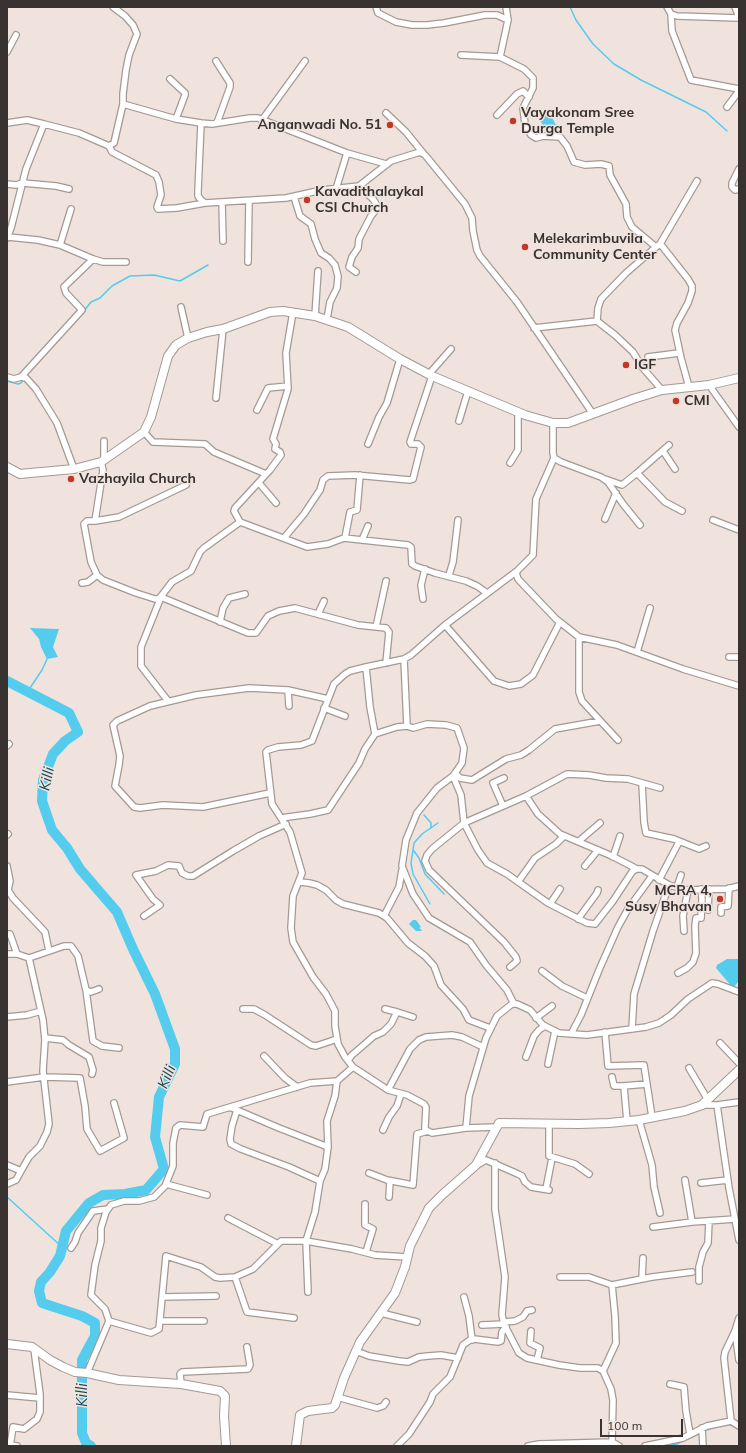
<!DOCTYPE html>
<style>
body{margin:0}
#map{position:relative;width:746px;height:1453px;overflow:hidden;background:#f0e3de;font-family:Mulish,sans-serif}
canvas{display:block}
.frame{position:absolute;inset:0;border:8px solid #383331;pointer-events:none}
.scale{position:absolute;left:600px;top:1419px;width:83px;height:18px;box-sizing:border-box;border:2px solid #383331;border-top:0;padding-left:5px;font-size:12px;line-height:14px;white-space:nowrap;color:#383331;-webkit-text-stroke:3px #f0e3de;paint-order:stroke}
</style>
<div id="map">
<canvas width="746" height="1453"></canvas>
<div class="frame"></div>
<div class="scale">100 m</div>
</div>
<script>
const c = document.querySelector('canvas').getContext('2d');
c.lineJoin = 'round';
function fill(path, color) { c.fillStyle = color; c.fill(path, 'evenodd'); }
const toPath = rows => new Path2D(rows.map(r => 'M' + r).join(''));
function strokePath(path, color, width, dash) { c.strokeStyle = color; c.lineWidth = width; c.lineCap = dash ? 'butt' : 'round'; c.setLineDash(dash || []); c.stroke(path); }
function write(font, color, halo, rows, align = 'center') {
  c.font = font + ' Mulish,sans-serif'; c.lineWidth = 3; c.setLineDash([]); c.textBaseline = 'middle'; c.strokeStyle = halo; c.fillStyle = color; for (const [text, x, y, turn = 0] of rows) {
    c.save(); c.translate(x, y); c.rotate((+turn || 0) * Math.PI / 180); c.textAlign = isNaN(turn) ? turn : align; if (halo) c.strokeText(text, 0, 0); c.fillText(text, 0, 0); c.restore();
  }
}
fill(toPath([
 [549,112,556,125,546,131,539,118],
 [30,628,59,629,53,647,58,657,47,659,41,647,39,639],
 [413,920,416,920,421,927,419,928,422,930,421,931,416,931,409,924],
 [727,959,739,959,739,981,733,988,716,968,717,965]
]), '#54ccee');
strokePath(toPath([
 [570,7,576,20,593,44,614,64,641,80,706,112,727,131],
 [84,311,91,302,100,298,112,286,130,276,154,275,180,281,208,265],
 [7,381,18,384,21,383,23,380],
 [28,691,42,670,48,657],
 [424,815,431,823,431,828],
 [414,851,419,858,425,874,444,894],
 [430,904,413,874,411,863,414,843,422,834,438,823],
 [412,949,426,961],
 [7,1197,62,1247],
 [704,1431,712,1428],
 [688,1439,701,1433],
 [577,1446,582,1445],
 [664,1446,677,1444,684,1440]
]), '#54ccee', 1.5);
strokePath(toPath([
 [7,681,69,713,78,732,65,741,53,754,43,780,42,801,52,830,67,848,80,869,117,912,133,949,155,994,175,1049,175,1064,159,1097,155,1137,164,1169,146,1190,125,1194,103,1195,89,1203,66,1231,60,1256,50,1272,41,1282,39,1291,42,1303,82,1316,95,1323,95,1336,82,1360,82,1433,86,1443,91,1446]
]), '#54ccee', 10);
const street = toPath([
 [113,7,125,16,133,25,137,34,129,55,126,70,123,94,123,104],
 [376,7,378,13,396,22,412,25,427,25,444,23,485,15,497,15,508,20],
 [506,7,508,20,500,57,524,69,533,78,533,88,523,108,525,124,531,135,536,138,543,136,560,137,567,146,574,162,585,165,601,164,609,166,610,175,626,204,627,217,632,227,656,247,626,273,601,299,598,308,597,321,615,335,633,352,642,367,662,390],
 [667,7,671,14,677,16,739,18],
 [735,7,739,17],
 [671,14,672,31,691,80,739,89],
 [7,52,16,35],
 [461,55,500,57],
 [216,61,230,83,230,87,217,123],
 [170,79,185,93,185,95,176,119],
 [727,107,739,91],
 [386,113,406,132,423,153],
 [497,115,517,94,523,91,529,97],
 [262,120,305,61],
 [7,123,27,120,44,124],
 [201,123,212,124,250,118,258,118,347,153,386,164],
 [109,146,112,152,156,175,159,182,161,195,157,207,158,209,177,208,205,203],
 [739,169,732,183,732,187,735,190,739,189],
 [7,184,16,185,23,183,56,186,69,189],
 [336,189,347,153],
 [295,197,295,200,300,216,311,224,315,239,321,253,329,258,335,265,338,276,337,288,330,302,327,319],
 [222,202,223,241],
 [8,237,38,240,60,245,93,259,103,262,126,262],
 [7,238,11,228,26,169,44,124,79,133,109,146,114,143,123,104,176,119,201,123,198,191,198,196,201,200,205,203,286,198,322,190,359,186,391,161,420,152,425,155,465,204,472,218,473,231,477,250,480,256,517,302,593,414],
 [660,244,697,181],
 [60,245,71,209],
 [656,247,660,244,662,246,688,279,692,286,692,291,688,303,677,323,675,330,681,358,689,387],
 [248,262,249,201],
 [356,272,349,267,352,257,358,248,359,239,371,216,378,207,373,199,359,186],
 [181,307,188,338],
 [315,316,318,271],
 [534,328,597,321],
 [648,357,679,353],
 [429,374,451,349],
 [7,377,14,379,21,377,26,378,36,389,57,423,74,469],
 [21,377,82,310,66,293,64,287,93,259],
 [709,385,739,427],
 [216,398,223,329],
 [257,410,268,388,288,386],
 [459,421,468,391],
 [553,423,553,453,554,458,536,499,533,555,518,570,516,573,518,579,556,619,579,637,617,645,683,669,739,686],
 [144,432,153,442,205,444,214,452,266,474],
 [368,444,379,417,387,403,400,359],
 [663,451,675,469],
 [554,458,561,462,601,477,608,482,623,504,640,525],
 [104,460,104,441],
 [101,462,103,470,95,521,87,521,84,524,91,562,97,575,103,580,136,593,155,599,159,599,172,582,191,571,200,552,204,548,240,522,234,511,235,508,270,470,281,455,280,452,275,449,276,444,273,439,288,389,286,353,293,312],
 [510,463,518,450,518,412],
 [637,473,669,445],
 [605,479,622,485,637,473,665,502,682,511],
 [259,483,276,503],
 [605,519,616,493],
 [713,520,739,530],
 [95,521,119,517,186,485],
 [240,522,307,547,328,544,344,538,408,545,411,547,412,564,415,566,435,573,466,581,477,586,487,593],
 [284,538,304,514,320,490,323,480,328,476,355,475,410,480,413,479,421,447,418,444,411,444,410,442,432,376],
 [345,538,350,512,357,510,360,475],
 [362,540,368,526],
 [449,575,453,562,458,520],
 [82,583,88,582,97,575],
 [423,599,421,585,425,569],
 [318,614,324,601],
 [220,622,223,608,229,598,245,594],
 [445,625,494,681,509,686,521,684,533,675,560,622],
 [376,627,386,581],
 [579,637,579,692,582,701,618,740],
 [637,652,650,608],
 [729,657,739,657],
 [404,659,407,726],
 [366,667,370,707,375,734],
 [288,690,289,706],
 [168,701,141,666,141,647,161,597,248,633,256,633,268,616,279,611,295,608,358,625,386,628,389,632,386,663],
 [324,708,345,716],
 [7,746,9,744],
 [455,773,460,778,472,780,506,759,521,755,529,750,555,729,600,721],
 [453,776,437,788,417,813,406,840,402,866,413,894,429,918,470,942,486,965,507,990,514,1004],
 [642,783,644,822,646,833,674,839,699,849,706,846],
 [270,793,203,807,163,805,140,808,134,807,115,786,119,765,120,756,113,725,117,721,150,706,196,695,249,688,288,690,328,699],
 [526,796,538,814,560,834,612,856,637,869],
 [503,806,493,783,504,778],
 [281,818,310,814,328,810,359,763,365,749,375,734,397,727,407,726,413,728,427,724,446,725,457,728,464,748,462,763,453,776,461,795,464,823,478,850,487,863,507,874,548,903,587,923,595,924,613,901,632,872,636,869,642,869,669,885,687,890,727,889,739,886],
 [7,835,8,834],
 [579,841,600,823],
 [613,857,620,836],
 [7,866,10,881,8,890,13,898,45,932,49,951],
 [585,866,598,850],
 [659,880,679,842],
 [300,882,309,883,317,885,326,890,336,900,343,904,379,913,387,918,408,943,425,956,434,966,441,985,463,1009,469,1020,490,1028],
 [518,882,535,858,556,844,564,836],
 [677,887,681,875],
 [550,904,560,889],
 [708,910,709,889],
 [721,913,721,907,728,906,729,888],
 [144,916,160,905,153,899,136,875,156,871,168,865,179,866,182,873,188,876,193,876,233,851,259,836,286,824],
 [384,916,399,887,402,870],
 [578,919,597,893,598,890],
 [684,931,683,916,688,890],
 [7,934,10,934,17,954,29,958,43,1020,45,1040,43,1071,49,1124,47,1132,40,1146,29,1157,21,1171],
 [7,954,17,954],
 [29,958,64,946,71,946,78,956,86,990,91,992,99,989],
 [510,967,517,961,516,957,504,942,429,870,425,861,427,855,432,849,464,823,526,796,567,774,589,775,606,778,628,779,660,788],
 [542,971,562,986,587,998],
 [678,973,687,968,693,962,696,953,695,926,696,918,701,918,702,899,701,889],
 [86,990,93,1041,102,1046,119,1048],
 [243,1009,254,1009,265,1015,311,1045,316,1046,337,1039],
 [397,1012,413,1017],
 [7,1017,27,1015,41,1011],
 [536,1018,552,1006],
 [632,1029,634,994,653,931,669,885],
 [605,1032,608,1066,644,1065,652,1117],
 [571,1034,581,1015,599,970,618,927,628,909,652,876],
 [45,1038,63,1040,69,1045,89,1057,93,1070,92,1074],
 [720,1043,739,1063],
 [264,1056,285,1078,297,1087],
 [526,1057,534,1036,539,1030,545,1026],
 [348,1060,352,1055,366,1043,374,1036,383,1032,391,1024,397,1012,385,1009],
 [548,1064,555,1031],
 [353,1067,345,1057,338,1044,335,1026,335,1011,326,994,313,977,293,942,291,928,293,896,302,873,290,832,272,804,266,752,268,750,278,747,301,745,312,741,334,684,345,674,350,671,366,667,404,659,411,655,445,625,517,571],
 [689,1068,708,1100],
 [612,1077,614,1086,622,1086,624,1087,627,1121],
 [7,1082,44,1077,80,1078,85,1106,87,1129,100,1151,124,1138,114,1103],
 [623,1086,647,1084],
 [388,1090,410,1049,419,1040,426,1037,452,1035,462,1037,483,1047],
 [702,1105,717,1105,729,1188,739,1240],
 [717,1105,739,1102],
 [232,1108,279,1128,328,1147,327,1121,335,1096,337,1081],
 [237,1110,232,1126,230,1139,231,1144,241,1149,289,1167,320,1181],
 [639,1120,652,1165,654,1187,660,1213],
 [549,1123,549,1156,575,1164,589,1174],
 [466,1128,469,1096,486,1038,497,1016,512,1004,517,1004,530,1010,543,1025,559,1033,587,1035,646,1027,659,1023,671,1015,688,999,712,983,718,984,739,992],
 [383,1130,389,1117,397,1106,401,1094],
 [328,1147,325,1169,320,1181,315,1212,306,1241,352,1249,375,1255,407,1257],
 [495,1163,495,1209,505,1277,502,1315,504,1324,519,1353,527,1358,559,1365,580,1368,598,1368,603,1371,611,1389,613,1400,612,1442],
 [7,1165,21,1171,16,1180,7,1184],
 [477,1165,484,1161,484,1160,486,1160,518,1174,522,1176,525,1182,531,1187,549,1190],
 [369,1173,387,1180,413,1185,417,1134,428,1131],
 [685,1180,692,1222],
 [701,1183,728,1180],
 [166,1184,207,1195],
 [546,1189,552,1158],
 [389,1197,390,1181],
 [365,1204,365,1225,373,1229,366,1252],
 [228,1218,278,1244],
 [653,1227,692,1222,735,1219],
 [71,1248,75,1242,78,1233,93,1211,108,1209],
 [235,1277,253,1269,281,1241,306,1241,308,1292],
 [560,1277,589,1277,612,1285],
 [642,1279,643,1258],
 [699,1281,699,1267,703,1252,708,1243,709,1221],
 [162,1297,216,1296],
 [464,1297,469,1316,472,1340],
 [381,1313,417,1322],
 [109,1321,105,1309,91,1295,95,1265,101,1241,101,1228,106,1212,111,1205,124,1201,139,1201,154,1197,165,1186,173,1166,173,1143,176,1128,180,1125,203,1127,207,1114,310,1083,337,1081,353,1067,388,1090,407,1095,424,1104,426,1107,425,1127,425,1130,428,1131,432,1133,466,1128,496,1127],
 [160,1321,204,1321],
 [503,1322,515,1321,523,1317,527,1311,532,1310],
 [482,1325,504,1324],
 [531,1331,530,1343,540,1348,537,1360],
 [735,1331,739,1360],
 [356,1351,369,1356,399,1361,408,1362,419,1357,428,1356,441,1355,458,1358],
 [603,1371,616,1343,615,1316,612,1285,652,1277,692,1272],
 [87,1373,109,1321,151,1333,159,1329,166,1256,201,1267,215,1277,220,1278,235,1277,247,1312,294,1318],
 [181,1384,180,1374,182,1372,248,1369,250,1365,247,1347],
 [670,1384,684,1387,686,1411,690,1434],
 [7,1395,40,1398],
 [337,1397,377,1408,383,1406,386,1402],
 [731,1421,739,1426],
 [702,1428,703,1446],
 [10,1445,17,1446],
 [10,1446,13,1427,24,1429,37,1419,40,1412,40,1394,34,1349],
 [397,1446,409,1434,430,1402,433,1394,450,1377,463,1345,470,1340,474,1339,498,1342,501,1341,502,1332,506,1327],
 [528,1446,539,1444,612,1442,619,1446],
 [645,1446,683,1438,707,1426,731,1421,724,1358,725,1352,735,1331,739,1318]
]);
const secondary = toPath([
 [7,467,20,474,30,473,74,469,101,462,144,432,151,417,168,356,176,345,188,338,207,332,223,329,270,312,283,311,315,316,348,327,400,359,432,376,525,415,553,423,568,423,633,399,662,390,709,385,739,378],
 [7,1344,32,1347,50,1360,63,1367,75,1372,87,1373,119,1380,181,1384,220,1391,225,1396,224,1416,226,1446],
 [296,1446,300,1415,308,1411,332,1408,335,1405,344,1378,360,1342,395,1293,405,1267,410,1246,429,1208,442,1195,476,1165,499,1123,579,1124,609,1123,639,1120,685,1111,702,1105,739,1070]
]);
strokePath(street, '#a49993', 8);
strokePath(secondary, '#a49993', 10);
strokePath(street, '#fff', 5.5);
strokePath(secondary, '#fff', 8);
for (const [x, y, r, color] of [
 [513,121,4,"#c33724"],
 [390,125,4,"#c33724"],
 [307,200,4,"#c33724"],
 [525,247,4,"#c33724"],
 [626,365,4,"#c33724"],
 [676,401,4,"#c33724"],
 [71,479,4,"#c33724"],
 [720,899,4,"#c33724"]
]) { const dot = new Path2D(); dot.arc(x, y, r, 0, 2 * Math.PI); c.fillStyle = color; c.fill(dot); strokePath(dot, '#f0e3de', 1.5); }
write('bold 14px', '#383331', '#f0e3de', [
 ["Vayakonam Sree",521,113],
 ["Durga Temple",521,129],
 ["Anganwadi No. 51",382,125,"right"],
 ["Kavadithalaykal",315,192],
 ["CSI Church",315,208],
 ["Melekarimbuvila",533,239],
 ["Community Center",533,255],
 ["IGF",634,365],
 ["CMI",684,401],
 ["Vazhayila Church",79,479],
 ["MCRA 4,",712,891,"right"],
 ["Susy Bhavan",712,907,"right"]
], 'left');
write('italic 15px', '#184b59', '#f0e3de', [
 ["Killi",47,779,-78],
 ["Killi",167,1077,-67],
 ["Killi",82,1395,-90]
]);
</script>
